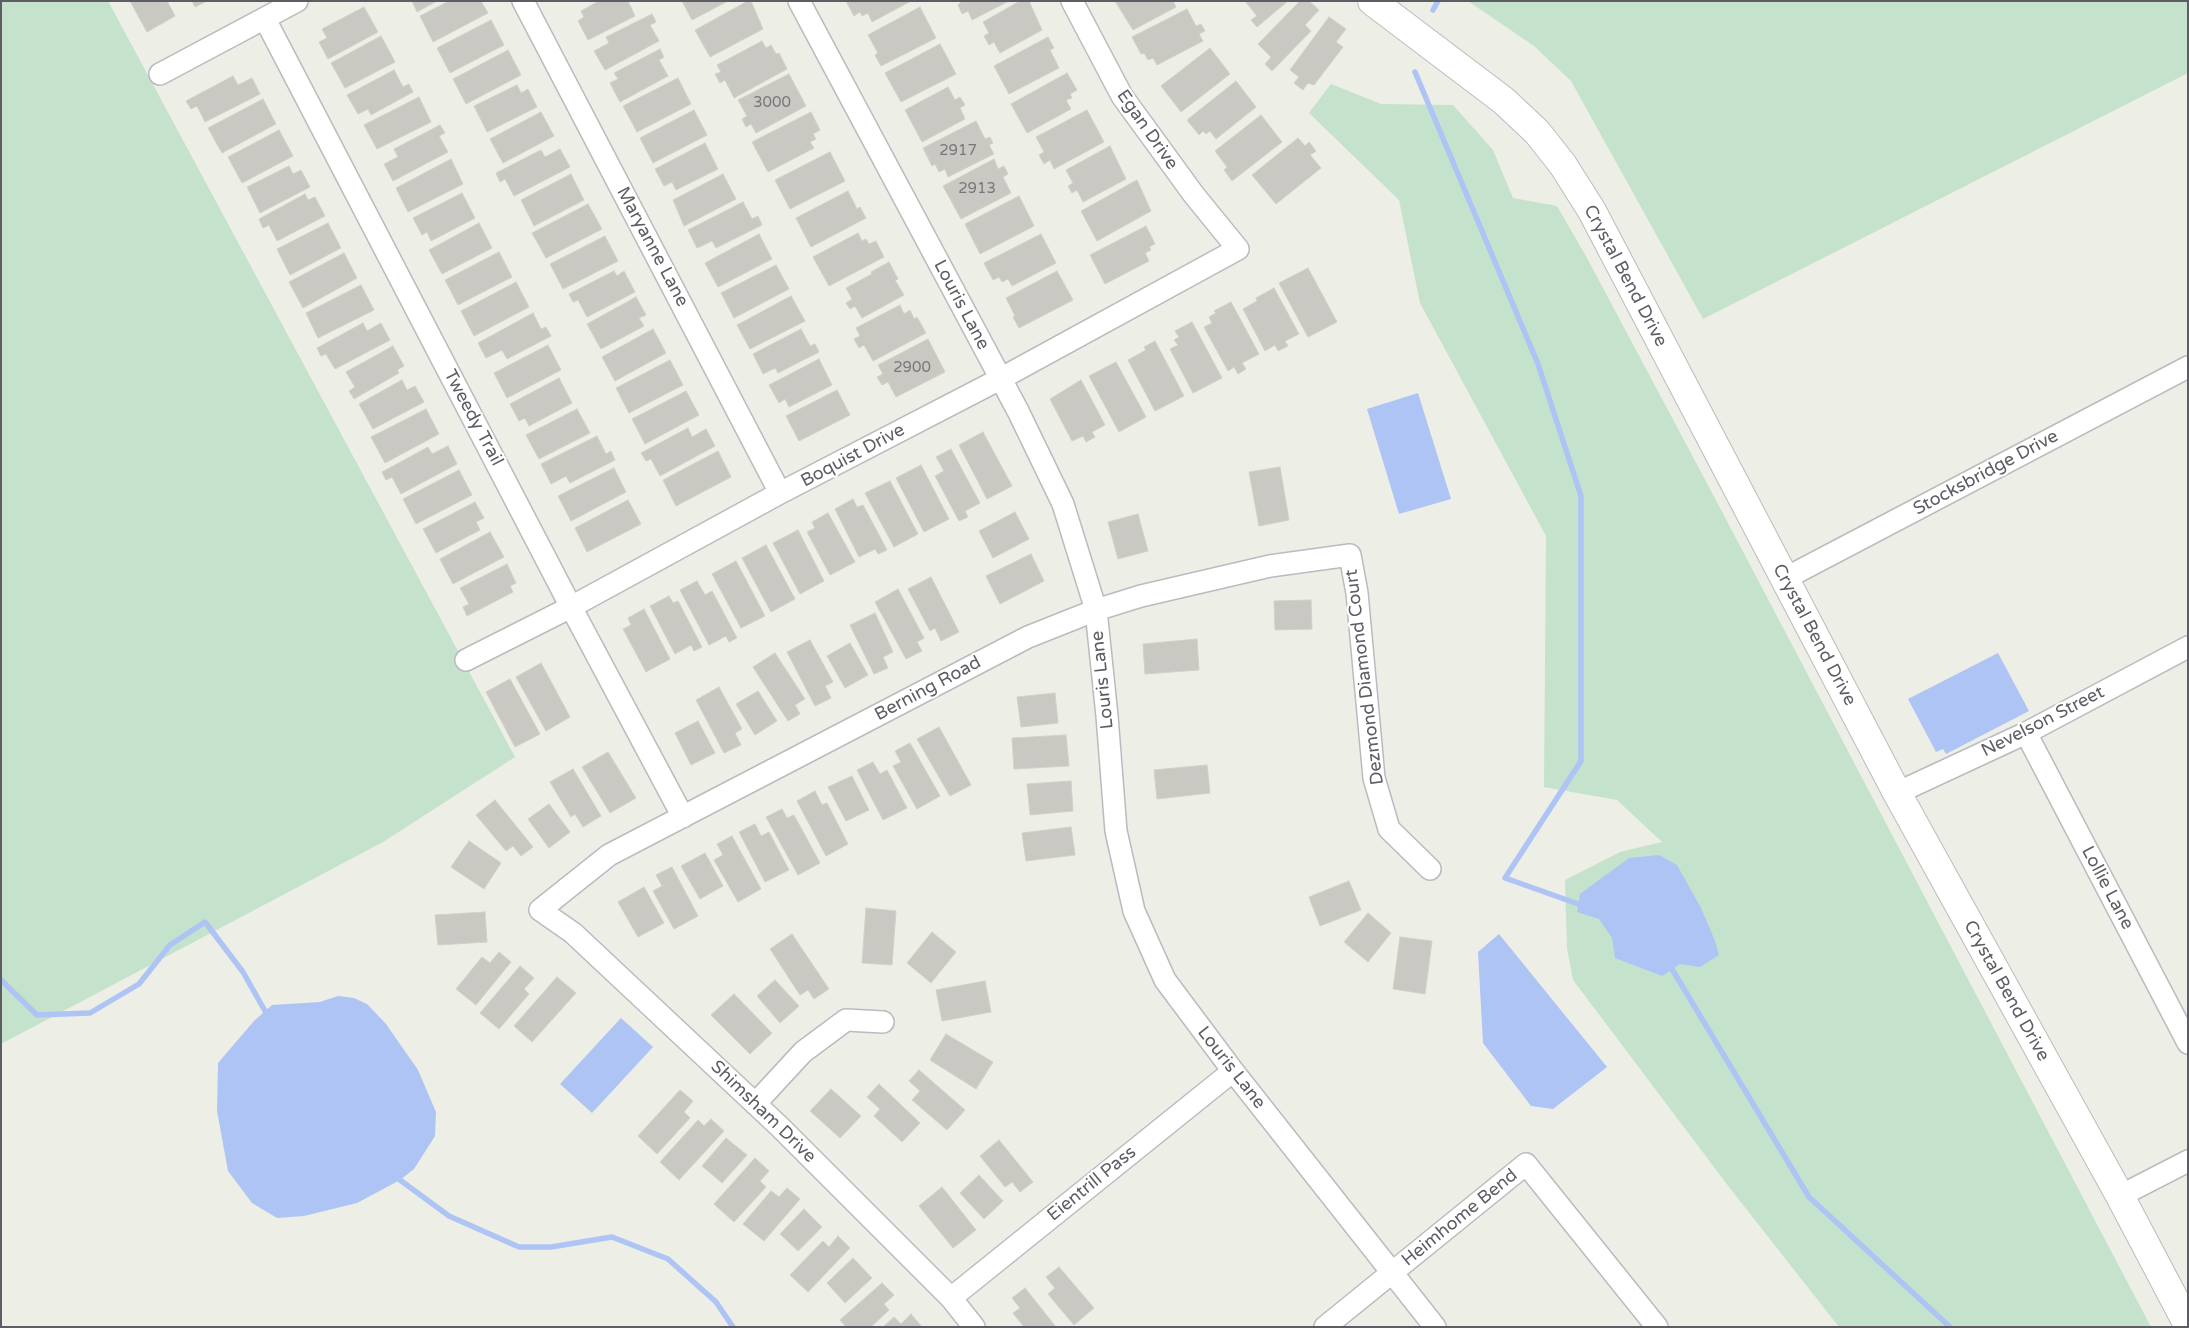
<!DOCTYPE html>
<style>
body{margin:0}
#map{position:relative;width:2189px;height:1328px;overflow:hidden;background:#edeee5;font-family:"Varela Round",sans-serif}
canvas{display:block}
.frame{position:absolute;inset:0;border:2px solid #5d5e64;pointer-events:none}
</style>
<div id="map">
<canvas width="2189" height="1328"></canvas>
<div class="frame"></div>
</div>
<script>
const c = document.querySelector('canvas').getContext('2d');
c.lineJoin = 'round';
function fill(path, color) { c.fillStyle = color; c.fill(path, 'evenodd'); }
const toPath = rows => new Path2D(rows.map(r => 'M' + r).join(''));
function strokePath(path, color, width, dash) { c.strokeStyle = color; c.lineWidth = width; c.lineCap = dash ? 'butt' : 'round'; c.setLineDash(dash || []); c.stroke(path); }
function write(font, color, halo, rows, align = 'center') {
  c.font = font + ' "Varela Round",sans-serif'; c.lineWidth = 4.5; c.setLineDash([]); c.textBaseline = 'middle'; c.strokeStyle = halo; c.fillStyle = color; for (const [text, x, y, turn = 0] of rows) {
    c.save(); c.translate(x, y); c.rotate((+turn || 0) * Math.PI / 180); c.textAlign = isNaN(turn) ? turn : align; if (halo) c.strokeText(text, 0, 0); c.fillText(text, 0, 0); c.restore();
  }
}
fill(toPath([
 [1,1,108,1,515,757,383,842,1,1044],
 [1468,1,2188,1,2188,73,1703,319,1571,81,1534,46],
 [1331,84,1381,104,1453,105,1493,150,1513,198,1557,206,1587,258,1719,506,2151,1327,1839,1327,1729,1187,1573,980,1567,948,1565,880,1620,852,1662,842,1617,800,1544,787,1546,536,1420,303,1399,200,1309,113]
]), '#c5e2cc');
fill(toPath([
 [1418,393,1451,499,1399,514,1367,409],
 [1998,653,2029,711,1946,754,1943,749,1936,752,1908,699],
 [1659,855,1677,865,1701,908,1715,941,1719,955,1700,967,1680,964,1662,976,1615,958,1612,938,1599,919,1577,912,1580,894,1629,858],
 [1499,934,1607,1067,1553,1109,1531,1106,1483,1043,1478,952],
 [338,996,354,998,367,1004,386,1024,418,1070,436,1112,435,1136,414,1169,400,1180,357,1203,304,1216,277,1218,252,1203,228,1171,217,1111,218,1063,254,1021,272,1005,320,1002],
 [621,1018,653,1047,592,1113,560,1084]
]), '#aec4f5');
strokePath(toPath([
 [1433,10,1438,1],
 [1415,72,1538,364,1581,496,1581,761,1505,878,1584,906],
 [1669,964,1809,1197,1950,1327],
 [1,980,37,1015,90,1013,139,984,170,945,205,922,243,972,269,1018],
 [395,1175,400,1180,449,1216,519,1247,551,1247,612,1237,668,1259,716,1302,733,1327]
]), '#aec4f5', 5.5);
const building = toPath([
 [130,1,167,1,175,16,147,32,130,1],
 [192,1,207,1,195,7,192,1],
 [412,1,437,1,417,12,412,1],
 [449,1,481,1,488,13,433,42,420,16,449,1],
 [599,1,628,1,635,16,588,40,578,21,584,17,581,11,599,1],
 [682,1,728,1,692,20,682,1],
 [748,1,751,1,763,29,710,57,695,30,748,1],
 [846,1,911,1,872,22,868,13,862,16,860,12,854,16,846,1],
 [962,1,1009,1,972,20,968,11,962,14,958,5,962,1],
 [1020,1,1029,1,1042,30,1000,53,994,42,989,45,984,36,989,33,983,22,1020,1],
 [1115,1,1173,1,1176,7,1133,30,1115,1],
 [1245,1,1288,1,1257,27,1251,20,1257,16,1245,1],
 [1300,1,1309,1,1319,10,1305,25,1311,31,1272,71,1265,64,1271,57,1258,44,1300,1],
 [364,7,378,32,328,59,319,42,327,38,322,29,364,7],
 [920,7,936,38,881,66,875,55,878,53,868,35,920,7],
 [1187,9,1196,26,1201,24,1205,31,1199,34,1203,41,1157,65,1153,58,1148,60,1144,53,1141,54,1132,37,1187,9],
 [652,14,656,22,650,25,659,41,605,70,594,51,609,43,606,37,652,14],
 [1329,17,1346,29,1336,42,1343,47,1314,85,1308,83,1303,90,1294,83,1299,77,1290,70,1329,17],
 [491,20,504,45,450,73,437,48,491,20],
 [381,36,395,62,345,88,331,63,381,36],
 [1048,37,1054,48,1050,50,1059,68,1009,94,994,66,1048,37],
 [762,41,766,48,771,45,776,54,779,53,787,69,734,98,725,80,720,83,715,74,721,72,717,65,762,41],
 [940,44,956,74,901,102,885,73,940,44],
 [1210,48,1230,74,1181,112,1161,86,1210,48],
 [660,49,664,57,659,60,668,76,620,102,610,83,618,79,614,73,660,49],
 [508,50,521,75,466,104,453,79,508,50],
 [394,70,403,87,409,84,413,92,371,115,368,109,358,114,347,95,394,70],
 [1067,73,1077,90,1070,94,1072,98,1066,100,1071,109,1027,133,1011,104,1067,73],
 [789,74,806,106,756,133,751,124,746,127,742,119,747,116,738,100,789,74],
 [233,76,238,85,252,78,260,94,205,122,197,106,191,109,186,101,233,76],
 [678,78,691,104,637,132,623,106,678,78],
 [1236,81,1256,107,1216,139,1210,131,1206,134,1203,131,1199,135,1187,120,1236,81],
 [517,85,521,93,528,89,537,107,487,132,474,106,517,85],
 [948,87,955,100,960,97,965,105,960,108,965,119,922,142,905,110,948,87],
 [419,97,431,122,377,149,364,125,419,97],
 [263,99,276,124,222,153,208,128,263,99],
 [694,110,707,135,653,163,640,138,694,110],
 [1087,110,1104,142,1054,169,1050,160,1044,164,1039,155,1044,152,1036,137,1087,110],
 [541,112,554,136,503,163,490,139,541,112],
 [811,112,820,130,813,134,816,139,810,142,814,148,768,172,752,142,811,112],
 [1261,115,1282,142,1232,181,1224,170,1227,167,1215,151,1261,115],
 [976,121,985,139,990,137,993,143,989,145,994,154,948,177,945,169,939,172,935,164,932,166,923,148,976,121],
 [440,125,445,133,439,136,448,152,393,181,384,164,398,157,394,149,440,125],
 [279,130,293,156,242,183,228,157,279,130],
 [1298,138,1305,146,1309,142,1316,151,1310,155,1321,168,1276,204,1252,175,1298,138],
 [705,143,718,169,676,190,672,182,664,186,655,169,705,143],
 [1110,146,1126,179,1083,202,1077,190,1072,193,1068,186,1073,183,1066,170,1110,146],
 [560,149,570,167,514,196,505,179,500,182,496,173,541,150,545,157,560,149],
 [830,152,845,181,790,209,775,180,830,152],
 [451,159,463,184,408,212,396,188,451,159],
 [994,159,998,169,1004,166,1008,174,1003,177,1011,193,961,219,943,186,994,159],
 [289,166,293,174,301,170,310,187,260,213,247,187,289,166],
 [571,174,584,200,534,226,521,200,571,174],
 [723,174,736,199,684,226,673,200,723,174],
 [1137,180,1151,211,1097,241,1081,211,1137,180],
 [848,191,857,209,860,207,866,218,811,247,796,218,848,191],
 [462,193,475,218,431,241,427,232,422,235,413,218,462,193],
 [305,194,308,200,315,197,325,216,277,241,269,225,263,228,259,219,305,194],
 [1019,196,1034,226,980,254,965,224,1019,196],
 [743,202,752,219,758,216,762,225,716,248,712,241,697,248,688,230,743,202],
 [588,204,602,229,546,258,532,233,588,204],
 [328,223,341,248,290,275,277,249,328,223],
 [479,223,492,248,442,274,429,250,479,223],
 [1146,226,1155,244,1149,247,1151,250,1145,253,1149,261,1105,284,1090,255,1146,226],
 [858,233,862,241,866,239,869,244,876,241,884,257,829,286,813,257,858,233],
 [759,234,772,259,718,287,705,263,759,234],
 [1041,234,1056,263,1012,286,1008,279,1002,282,999,277,993,280,984,263,1041,234],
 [605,236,618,261,563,289,550,264,605,236],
 [499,252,512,277,458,305,445,280,499,252],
 [344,253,357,278,303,308,289,282,344,253],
 [889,262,898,279,895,280,904,295,862,318,855,306,850,309,846,303,852,299,846,288,872,274,871,272,889,262],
 [776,265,789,289,734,318,721,293,776,265],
 [1308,268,1337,322,1308,337,1279,283,1308,268],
 [614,271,617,276,624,271,635,292,587,317,578,300,573,302,569,294,614,271],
 [1057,271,1073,300,1019,328,1013,317,1015,316,1006,298,1057,271],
 [516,282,529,307,474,336,461,311,516,282],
 [361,285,374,310,318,338,306,313,361,285],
 [1274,288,1299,334,1285,341,1288,346,1278,351,1275,345,1265,351,1243,309,1257,301,1256,298,1274,288],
 [791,296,805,321,750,349,737,325,791,296],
 [636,297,646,315,639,318,644,326,601,349,587,324,636,297],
 [1231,302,1259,354,1242,363,1246,369,1238,374,1234,367,1228,371,1204,327,1212,323,1209,317,1216,313,1214,311,1231,302],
 [900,305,904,314,910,310,914,319,917,317,926,333,873,361,864,345,859,348,854,339,860,336,856,328,900,305],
 [533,313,541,329,546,327,551,336,507,359,502,350,486,358,478,343,533,313],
 [1192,322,1222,378,1193,393,1170,349,1178,345,1174,340,1179,337,1175,331,1192,322],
 [363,323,367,331,381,323,390,340,335,369,326,354,321,356,317,348,363,323],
 [653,329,666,353,615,381,602,357,653,329],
 [801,329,810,346,815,344,819,352,778,373,775,368,763,374,753,354,801,329],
 [928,339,945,372,896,397,888,382,882,385,877,377,883,374,878,365,928,339],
 [1155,341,1184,396,1155,411,1128,360,1146,350,1144,347,1155,341],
 [548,345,561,370,507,398,494,373,548,345],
 [393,346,404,366,397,370,399,373,354,399,349,391,355,387,346,372,393,346],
 [819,359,832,385,789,407,785,399,779,403,769,385,819,359],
 [670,360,683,385,629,413,616,388,670,360],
 [1116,362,1146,417,1119,432,1089,376,1116,362],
 [559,378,572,403,529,426,525,418,519,421,510,404,559,378],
 [402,380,407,390,415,386,424,402,373,429,359,404,402,380],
 [1081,380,1105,425,1092,432,1095,437,1086,442,1083,436,1072,441,1050,399,1081,380],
 [837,390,850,415,799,441,786,416,837,390],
 [686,391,699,415,645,444,632,419,686,391],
 [426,409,439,434,385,463,371,437,426,409],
 [577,409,590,433,539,459,526,435,577,409],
 [688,428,692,437,706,429,715,446,660,476,651,459,646,461,641,453,688,428],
 [983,432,1012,486,987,499,959,445,983,432],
 [597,436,606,454,611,451,615,460,570,483,566,476,551,484,541,464,597,436],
 [448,446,457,464,401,494,392,477,386,480,382,472,428,447,432,454,448,446],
 [951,449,980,503,965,511,968,517,959,521,935,476,944,471,936,457,951,449],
 [718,451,731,477,676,506,663,480,718,451],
 [921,465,949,519,924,532,896,478,921,465],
 [1280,467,1289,520,1259,526,1249,472,1280,467],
 [614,468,626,492,571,521,558,496,614,468],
 [459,470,472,495,416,524,403,499,459,470],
 [890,481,918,534,894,547,865,493,890,481],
 [853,499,857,507,863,505,887,550,878,554,875,549,859,557,835,509,853,499],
 [628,500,641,524,587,552,575,528,628,500],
 [475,502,484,518,476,522,480,530,436,553,423,529,475,502],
 [1015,512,1029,539,993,558,979,531,1015,512],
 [828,513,855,562,830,575,807,532,815,528,812,522,828,513],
 [1138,514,1148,551,1118,559,1108,522,1138,514],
 [798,530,824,581,800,594,773,543,798,530],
 [490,532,504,557,453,584,440,559,490,532],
 [766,545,795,599,771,612,742,558,766,545],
 [1031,554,1044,581,1000,604,986,576,1031,554],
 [736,561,765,616,741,628,712,574,736,561],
 [507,564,516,583,510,586,513,592,467,616,463,607,469,604,460,588,507,564],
 [931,577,959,632,941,641,935,628,930,631,908,589,931,577],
 [697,581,705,595,712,591,737,638,729,642,726,636,709,645,680,590,697,581],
 [898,589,924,638,917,642,922,651,906,659,875,602,898,589],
 [669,596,673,603,678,601,702,647,694,651,691,645,675,654,650,606,669,596],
 [1311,600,1312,629,1275,630,1274,601,1311,600],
 [644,609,670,659,646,672,623,629,631,625,628,618,644,609],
 [875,613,893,652,883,657,888,668,874,674,850,625,875,613],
 [1197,639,1199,670,1145,674,1143,644,1197,639],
 [810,640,833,682,825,686,831,698,815,706,787,652,810,640],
 [850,643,868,675,845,688,827,656,850,643],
 [775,653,805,699,795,705,800,714,788,721,753,667,775,653],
 [541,663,570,717,546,731,516,677,541,663],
 [510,679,540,734,515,747,486,692,510,679],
 [719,687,742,729,735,733,741,745,724,753,696,700,719,687],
 [758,691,777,721,755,735,736,704,758,691],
 [1055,693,1058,723,1021,727,1017,697,1055,693],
 [698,721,715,753,691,765,675,733,698,721],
 [939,727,971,785,950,796,917,739,939,727],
 [1066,735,1069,766,1014,769,1012,738,1066,735],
 [910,743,940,796,917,809,893,766,901,762,895,751,910,743],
 [608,752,636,798,610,813,582,767,608,752],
 [873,762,880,774,887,770,907,808,883,820,857,770,873,762],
 [1207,765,1210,793,1157,799,1154,770,1207,765],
 [573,769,601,816,583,827,575,814,571,817,550,782,573,769],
 [852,776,869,810,846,821,828,787,852,776],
 [1071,781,1073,811,1030,815,1027,784,1071,781],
 [815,791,822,805,827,803,848,844,826,856,797,801,815,791],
 [495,800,533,847,521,856,513,846,506,851,476,815,495,800],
 [549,804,570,832,549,848,528,819,549,804],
 [782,809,787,818,794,815,820,863,798,875,766,817,782,809],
 [755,824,761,836,769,832,789,870,765,882,739,832,755,824],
 [1071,827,1075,855,1026,861,1022,833,1071,827],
 [732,836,761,889,738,902,714,860,723,855,717,844,732,836],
 [469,841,501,863,484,889,451,867,469,841],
 [705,853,723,886,700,899,681,866,705,853],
 [672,867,698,916,674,929,653,891,664,885,662,886,656,875,672,867],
 [1349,881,1361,910,1320,926,1309,897,1349,881],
 [644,887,664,923,638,937,618,902,644,887],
 [866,908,896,911,892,965,862,963,866,908],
 [485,912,487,942,438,945,435,915,485,912],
 [1368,913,1391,933,1368,962,1344,942,1368,913],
 [932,932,956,952,931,983,907,963,932,932],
 [792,934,829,989,814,999,808,990,800,995,770,949,792,934],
 [1400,937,1432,941,1425,994,1393,989,1400,937],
 [499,952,511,962,476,1005,456,989,482,957,490,963,499,952],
 [520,966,534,978,524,989,529,994,499,1029,480,1013,520,966],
 [557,977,576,993,532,1042,514,1026,557,977],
 [775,980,799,1006,780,1023,757,996,775,980],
 [985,981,991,1012,942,1021,936,990,985,981],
 [734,994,772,1033,750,1054,711,1015,734,994],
 [946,1034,993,1062,976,1089,930,1060,946,1034],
 [919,1070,965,1110,947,1130,912,1100,920,1091,909,1081,919,1070],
 [879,1084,920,1123,902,1142,874,1116,880,1109,867,1097,879,1084],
 [831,1089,861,1116,840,1138,810,1111,831,1089],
 [680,1090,693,1101,684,1112,690,1118,657,1154,638,1136,680,1090],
 [711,1119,724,1131,679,1180,660,1162,698,1120,704,1126,711,1119],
 [726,1138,747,1155,722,1183,702,1166,726,1138],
 [999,1140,1033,1182,1020,1192,1012,1182,1005,1187,980,1156,999,1140],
 [755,1158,769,1171,760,1181,766,1187,734,1222,714,1204,755,1158],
 [979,1175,1003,1201,984,1219,960,1193,979,1175],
 [942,1187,976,1230,953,1248,919,1206,942,1187],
 [787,1188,800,1199,764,1241,743,1224,771,1191,779,1197,787,1188],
 [804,1209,822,1227,798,1251,780,1234,804,1209],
 [838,1236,850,1248,808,1292,790,1275,823,1241,829,1247,838,1236],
 [853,1258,872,1278,845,1303,827,1283,853,1258],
 [1059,1267,1094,1308,1074,1325,1048,1294,1055,1288,1046,1277,1059,1267],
 [882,1283,894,1295,884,1304,889,1310,871,1327,846,1327,840,1320,882,1283],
 [1025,1288,1056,1327,1024,1327,1013,1313,1020,1308,1012,1298,1025,1288],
 [911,1314,922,1327,883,1327,894,1317,901,1324,911,1314]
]);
fill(building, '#c9c8c2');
strokePath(building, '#d2d1c4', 1);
const street = toPath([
 [523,1,780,493],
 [799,1,1018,411,1063,504,1096,610,1107,716,1116,831,1134,911,1165,980,1233,1071,1435,1327],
 [265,19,571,607,683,817],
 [160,74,297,1],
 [1784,579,2188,367],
 [466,660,571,607,780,493,1000,379,1238,249,1194,195,1122,96,1072,1],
 [2026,733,2188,1043],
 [1897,793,2026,733,2188,647],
 [755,1104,803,1052,846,1020,883,1022],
 [2120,1196,2188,1161],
 [951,1298,1233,1071],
 [974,1327,951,1298,780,1127,573,933,540,910,609,855,1028,637,1096,610,1141,596,1270,566,1350,555,1357,593,1374,778,1389,829,1430,869],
 [1325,1327,1526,1164,1657,1327]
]);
const secondary = toPath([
 [1372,1,1504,101,1537,132,1563,165,1592,211,1897,793,2120,1196,2188,1325]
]);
strokePath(street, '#babbc0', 24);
strokePath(secondary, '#bbbbc1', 30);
strokePath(street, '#fff', 21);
strokePath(secondary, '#fff', 28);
write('15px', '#78787c', null, [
 ["3000",772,103],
 ["2917",958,151],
 ["2913",977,189],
 ["2900",912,368]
]);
write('18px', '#5d5e64', '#fff', [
 ["Egan Drive",1147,130,55],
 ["Maryanne Lane",652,247,62],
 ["Crystal Bend Drive",1625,276,62],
 ["Louris Lane",961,305,62],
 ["Tweedy Trail",473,418,62],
 ["Boquist Drive",853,456,-28],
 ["Stocksbridge Drive",1986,473,-28],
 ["Crystal Bend Drive",1814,635,62],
 ["Dezmond Diamond Court",1365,677,-97],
 ["Louris Lane",1103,680,-96],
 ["Berning Road",928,689,-28],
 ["Nevelson Street",2043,722,-27],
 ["Lollie Lane",2107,888,62],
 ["Crystal Bend Drive",2006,991,61],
 ["Louris Lane",1231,1068,52],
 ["Shimsham Drive",763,1112,44],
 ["Eientrill Pass",1092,1184,-39],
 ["Heimhome Bend",1460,1218,-39]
]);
</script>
